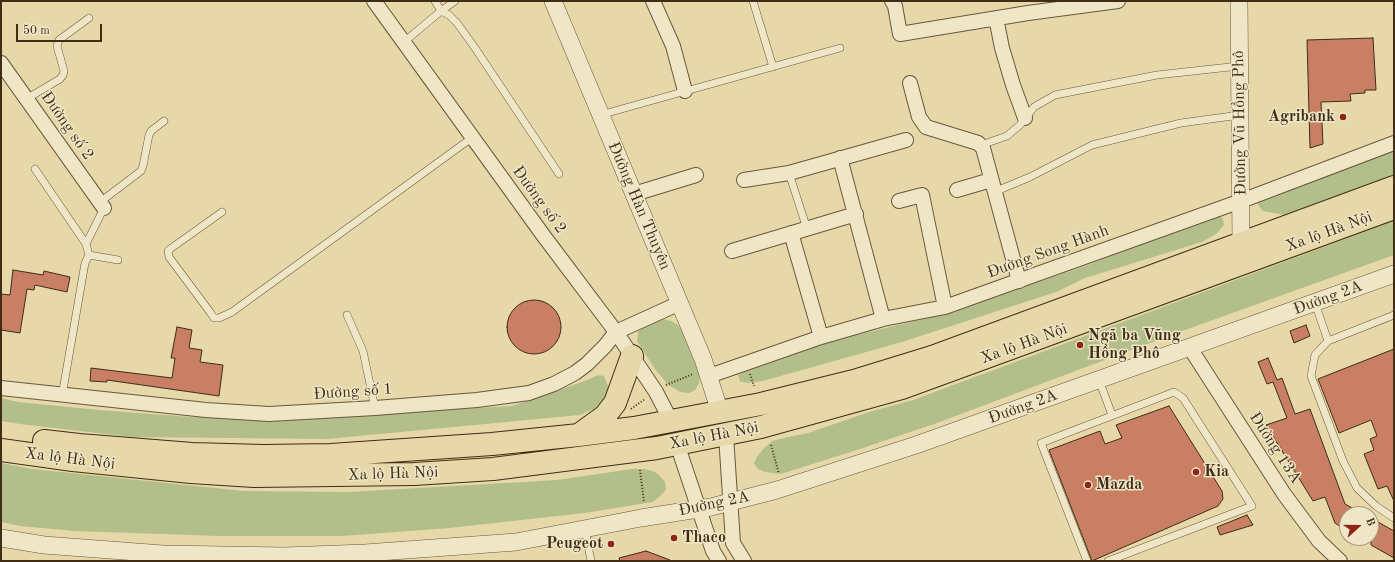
<!DOCTYPE html>
<meta charset="utf-8">
<style>
body{margin:0}
#map{position:relative;width:1395px;height:562px;overflow:hidden;background:#e7d8a9;font-family:"Old Standard TT",serif}
canvas{display:block}
.frame{position:absolute;inset:0;border:2px solid #3f2d15;pointer-events:none}
.north{position:absolute;left:1339px;top:506px;width:40px;height:40px;box-sizing:border-box;background:#efe6c7;border:1px solid #a99c80;border-radius:50%;rotate:69deg;font-size:11px;font-weight:700;line-height:16px;text-align:center;color:#3f2d15}
.north::after{content:'';display:block;margin:auto;width:14px;height:18px;background:#8f2418;clip-path:polygon(50% 0,100% 100%,50% 72%,0 100%)}
.scale{position:absolute;left:16px;top:24px;width:86px;height:18px;box-sizing:border-box;border:2px solid #3f2d15;border-top:0;padding-left:5px;font-size:12px;line-height:14px;white-space:nowrap;color:#3f2d15;-webkit-text-stroke:3px #efe6c7;paint-order:stroke}
</style>
<div id="map">
<canvas width="1395" height="562"></canvas>
<div class="frame"></div>
<div class="north">B</div>
<div class="scale">50 m</div>
</div>
<script>
const c = document.querySelector('canvas').getContext('2d');
c.lineJoin = 'round';
function fill(path, color) { c.fillStyle = color; c.fill(path, 'evenodd'); }
const toPath = rows => new Path2D(rows.map(r => 'M' + r).join(''));
function strokePath(path, color, width, dash) { c.strokeStyle = color; c.lineWidth = width; c.lineCap = dash ? 'butt' : 'round'; c.setLineDash(dash || []); c.stroke(path); }
function write(font, color, halo, rows, align = 'center') {
  c.font = font + ' "Old Standard TT",serif'; c.lineWidth = 3; c.setLineDash([]); c.textBaseline = 'middle'; c.strokeStyle = halo; c.fillStyle = color; for (const [text, x, y, turn = 0] of rows) {
    c.save(); c.translate(x, y); c.rotate((+turn || 0) * Math.PI / 180); c.textAlign = isNaN(turn) ? turn : align; if (halo) c.strokeText(text, 0, 0); c.fillText(text, 0, 0); c.restore();
  }
}
fill(toPath([
 [1394,146,1394,175,1285,215,1263,211,1258,205,1259,197],
 [1219,215,1223,219,1224,225,1216,234,1202,242,1085,278,1056,292,902,342,763,381,746,383,740,381,738,375,745,371,831,341,948,313,1088,265,1147,240],
 [1394,221,1394,255,1174,334,937,423,860,449,781,474,765,472,758,469,754,463,757,457,763,449,772,441,788,437,808,433,869,412,913,400],
 [663,319,671,321,677,324,681,329,700,375,699,383,695,390,689,393,680,392,668,385,655,369,637,341,638,332,643,325,652,320],
 [598,375,604,376,608,386,608,397,598,407,580,415,327,439,131,437,20,424,1,421,1,398,18,402,99,410,191,417,275,419,512,406,585,381],
 [1,463,32,469,244,491,349,492,557,480,632,469,645,469,655,472,660,476,665,482,666,490,660,496,653,502,585,513,450,528,342,536,219,536,74,531,20,526,1,522]
]), '#b3bf8a');
const building = toPath([
 [1373,38,1376,90,1365,90,1365,93,1350,94,1351,101,1321,102,1323,144,1310,148,1307,40,1373,38],
 [13,270,43,275,44,271,70,277,67,292,35,285,34,290,27,289,20,333,1,330,1,294,10,295,13,270],
 '507 327a27 27 0 1 1 54 0a27 27 0 1 1-54 0Z',
 [1306,325,1310,336,1294,343,1290,331,1306,325],
 [177,327,192,330,189,348,202,350,200,362,223,365,219,396,107,380,107,382,90,381,91,368,172,378,175,358,171,358,177,327],
 [1394,349,1394,501,1387,486,1378,489,1364,454,1374,450,1370,439,1377,436,1371,420,1339,433,1318,379,1394,349],
 [1268,358,1277,380,1282,378,1295,414,1310,409,1345,504,1363,514,1347,514,1347,531,1335,523,1325,497,1313,501,1266,425,1287,418,1273,382,1267,384,1258,362,1268,358],
 [1169,406,1222,491,1223,499,1218,506,1092,561,1049,450,1100,431,1105,444,1122,438,1116,425,1169,406],
 [1247,515,1253,525,1220,535,1217,527,1247,515],
 [1371,518,1394,531,1394,558,1371,545,1371,518],
 [646,551,670,560,670,561,620,561,619,558,646,551]
]);
fill(building, '#c87f64');
strokePath(building, '#3f2d15', 1);
const service = toPath([
 [435,1,441,11,455,1],
 [753,1,773,67],
 [404,42,441,11,449,15,457,23,475,48,559,174],
 [26,99,60,79,63,75,64,71,57,46,59,40,89,18],
 [600,115,840,48],
 [981,145,1007,136,1020,125,1034,107,1055,95,1157,75,1239,66],
 [35,169,86,244,89,255,85,263,62,396],
 [789,173,807,229],
 [994,192,1030,177,1092,145,1181,123,1240,115],
 [100,202,141,171,143,166,149,135,151,131,164,121],
 [222,212,170,249,168,251,169,257,210,312,214,318,219,318,232,312,473,137],
 [86,244,104,208],
 [89,255,118,260],
 [1315,303,1328,341,1315,355,1311,376,1343,461,1357,488,1376,506,1394,518],
 [347,315,363,351,375,408],
 [1328,341,1394,315],
 [1099,380,1112,415],
 [585,529,591,561],
 [1087,561,1041,443,1174,392,1183,398,1252,506,1108,561]
]);
const minor = toPath([
 [374,1,543,235,616,332,656,392,671,421],
 [653,1,673,46,685,91],
 [892,1,895,6,900,34,1028,13,1118,1],
 [996,18,1002,48,1013,85,1025,118],
 [1,63,104,208],
 [910,83,919,117,926,127,978,143,983,148,1019,281],
 [840,158,883,319],
 [744,180,789,173,906,140],
 [957,190,991,180],
 [634,194,696,175],
 [899,201,922,195,945,307],
 [791,233,821,337],
 [732,251,856,214],
 [1190,348,1284,494,1319,541,1340,561],
 [709,376,821,337,883,319,945,307,1241,201,1394,143],
 [1,388,206,410,269,414,375,408,477,400,529,393,554,384,575,373,587,364,605,346,616,332,680,303],
 [726,435,733,543,744,561],
 [677,444,713,551,719,561]
]);
const tertiary = toPath([
 [553,1,703,359,720,412],
 [1239,1,1241,244],
 [1,538,44,545,163,554,285,556,365,553,516,542,641,518,711,507,777,490,916,445,1394,274]
]);
const trunk = toPath([
 [580,434,605,416,615,403,632,356],
 [44,441,79,445,192,454,263,456,331,455,492,444,579,435,634,428,761,404,854,381,932,357,1394,187],
 [1,450,73,460,191,472,254,476,414,474,493,469,657,448,761,427,902,388,1394,208]
]);
strokePath(service, '#69583a', 8);
strokePath(minor, '#69583a', 16);
strokePath(tertiary, '#69583a', 18);
strokePath(trunk, '#3f2d15', 24);
strokePath(toPath([
 [750,374,754,386],
 [666,385,693,374],
 [631,409,645,399],
 [771,445,779,474],
 [640,470,644,502]
]), '#3f2d15', 2, [1, 2]);
strokePath(service, '#efe6c7', 7);
strokePath(minor, '#efe6c7', 14);
strokePath(tertiary, '#efe6c7', 17);
strokePath(trunk, '#e7d8a9', 22);
for (const [x, y, r, color] of [
 [1343,117,4,"#8f2418"],
 [1080,345,4,"#8f2418"],
 [1196,472,4,"#8f2418"],
 [1088,485,4,"#8f2418"],
 [674,538,4,"#8f2418"],
 [611,544,4,"#8f2418"]
]) { const dot = new Path2D(); dot.arc(x, y, r, 0, 2 * Math.PI); c.fillStyle = color; c.fill(dot); strokePath(dot, '#efe6c7', 1.5); }
write('bold 16px', '#3f2d15', '#efe6c7', [
 ["Agribank",1335,117,"right"],
 ["Ngã ba Vũng",1088,336],
 ["Hồng Phô",1088,354],
 ["Kia",1204,472],
 ["Mazda",1096,485],
 ["Thaco",682,538],
 ["Peugeot",603,544,"right"]
], 'left');
write('16px', '#3f2d15', '#efe6c7', [
 ["Đường Vũ Hồng Phô",1240,123,-91],
 ["Đường số 2",67,126,55],
 ["Đường số 2",539,200,54],
 ["Đường Hàn Thuyên",639,206,67],
 ["Xa lộ Hà Nội",1329,232,-20],
 ["Đường Song Hành",1048,252,-20],
 ["Đường 2A",1328,298,-20],
 ["Xa lộ Hà Nội",1024,344,-20],
 ["Đường số 1",353,392,-4],
 ["Đường 2A",1023,407,-20],
 ["Xa lộ Hà Nội",714,436,-11],
 ["Đường 13A",1275,448,57],
 ["Xa lộ Hà Nội",70,459,7],
 ["Xa lộ Hà Nội",393,474,-2],
 ["Đường 2A",714,504,-12]
]);
</script>
